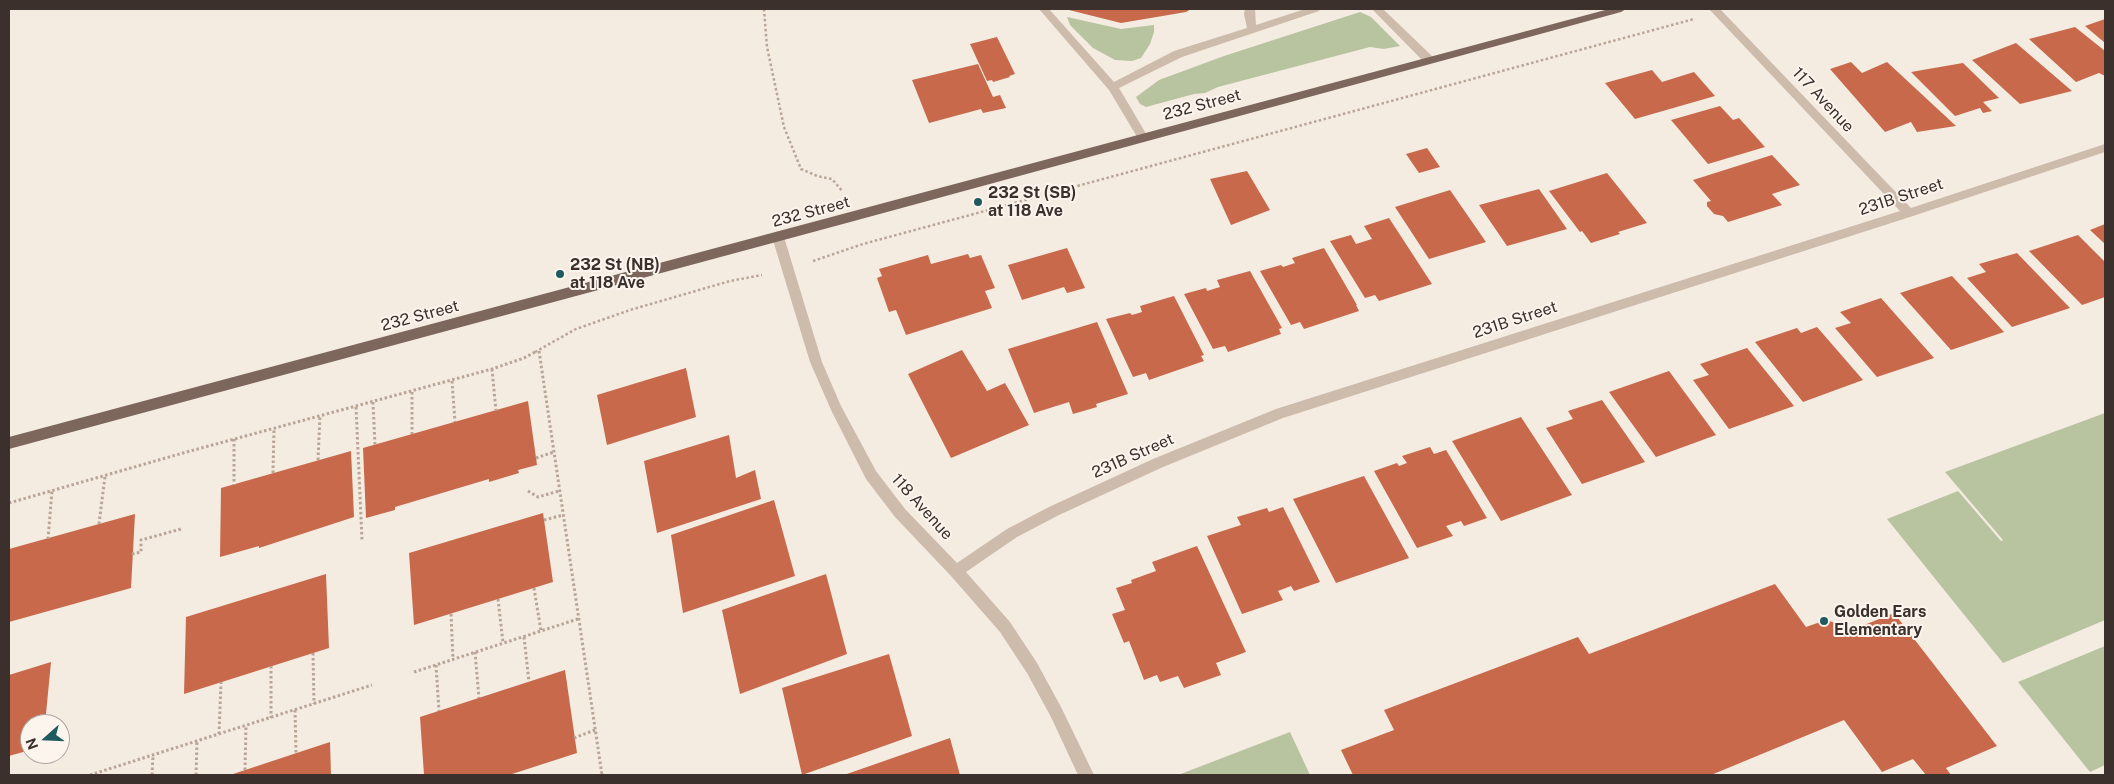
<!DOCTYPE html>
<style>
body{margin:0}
#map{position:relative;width:2114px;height:784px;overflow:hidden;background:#f4ebe1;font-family:"Public Sans",sans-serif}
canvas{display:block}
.frame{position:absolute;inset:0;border:10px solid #3b302b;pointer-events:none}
.north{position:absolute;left:20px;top:714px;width:50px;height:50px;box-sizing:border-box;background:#fbf5ee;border:1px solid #aea6a0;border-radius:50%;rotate:250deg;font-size:14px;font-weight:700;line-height:20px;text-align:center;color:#3b302b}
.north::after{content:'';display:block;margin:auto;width:18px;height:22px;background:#1f5a5e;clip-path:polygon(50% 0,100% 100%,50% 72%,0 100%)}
</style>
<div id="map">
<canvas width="2114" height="784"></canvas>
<div class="frame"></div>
<div class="north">N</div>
</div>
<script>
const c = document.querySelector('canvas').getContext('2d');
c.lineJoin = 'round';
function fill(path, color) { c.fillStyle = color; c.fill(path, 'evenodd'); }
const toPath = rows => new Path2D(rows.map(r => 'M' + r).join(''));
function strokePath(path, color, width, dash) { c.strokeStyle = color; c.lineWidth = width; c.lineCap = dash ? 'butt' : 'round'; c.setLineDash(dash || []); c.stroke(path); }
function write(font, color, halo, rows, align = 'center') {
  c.font = font + ' "Public Sans",sans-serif'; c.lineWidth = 4; c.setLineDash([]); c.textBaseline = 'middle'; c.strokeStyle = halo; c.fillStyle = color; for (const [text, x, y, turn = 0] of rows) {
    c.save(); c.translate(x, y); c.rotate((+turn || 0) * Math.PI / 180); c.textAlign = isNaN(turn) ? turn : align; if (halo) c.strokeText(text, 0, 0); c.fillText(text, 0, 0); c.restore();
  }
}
fill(toPath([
 [1360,12,1371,17,1400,46,1384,49,1370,47,1218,87,1205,93,1194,94,1146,107,1140,104,1136,97,1159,80,1224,56],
 [1067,17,1121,29,1154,25,1154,32,1150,44,1141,58,1132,61,1115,60,1093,48,1070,25],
 [2105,413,2105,620,2003,663,1887,519,1958,491,2001,541,2003,540,1945,472],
 [2105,646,2105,765,2090,772,2018,682],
 [1290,732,1310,775,1178,775]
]), '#b8c4a0');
fill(toPath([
 [1065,9,1191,9,1186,12,1121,23],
 [2105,19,2105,43,2085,26],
 [2075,27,2105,51,2105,76,2099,73,2076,82,2029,39],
 [997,37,1015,74,1009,76,1010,77,993,82,992,80,987,81,970,44],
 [2016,43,2072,91,2020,104,1972,60],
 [1851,62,1862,73,1887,62,1956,126,1917,132,1911,122,1885,132,1830,69],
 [1963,63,1999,98,1983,102,1992,111,1983,113,1980,108,1955,116,1911,72],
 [978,64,993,97,1000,95,1006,108,983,113,981,109,929,123,912,80],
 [1652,70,1662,82,1694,72,1715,96,1635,119,1605,83],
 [1720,106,1733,120,1739,118,1765,147,1708,164,1671,120],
 [1427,148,1440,167,1419,173,1406,154],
 [1772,155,1800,185,1772,194,1782,205,1728,222,1723,216,1714,214,1707,206,1707,202,1711,201,1693,180],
 [1247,171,1270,210,1231,225,1210,179],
 [1607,173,1647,223,1618,232,1620,234,1591,243,1582,231,1580,232,1549,191],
 [1539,189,1567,229,1507,246,1479,205],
 [1450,190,1486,242,1429,259,1395,207],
 [1389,218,1432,284,1379,301,1375,295,1365,298,1330,241,1351,235,1356,244,1372,239,1364,226],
 [2105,224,2105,244,2090,230],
 [2078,235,2105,262,2105,297,2082,305,2029,251],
 [1067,248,1085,288,1067,293,1064,287,1022,300,1008,265],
 [1324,248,1357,305,1356,305,1359,311,1304,329,1300,322,1291,325,1260,271,1281,265,1283,267,1295,263,1292,258],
 [2017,253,2070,308,2012,327,1967,278,1986,272,1979,264],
 [968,254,970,258,981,255,995,288,985,291,992,308,906,335,896,310,889,312,877,278,882,276,879,269,928,255,931,264],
 [1250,271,1282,328,1279,329,1281,334,1228,352,1225,346,1213,349,1184,294,1206,288,1207,291,1220,287,1217,280],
 [1952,276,2004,332,1951,350,1900,293],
 [1174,296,1204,355,1201,356,1204,361,1149,380,1146,373,1133,377,1106,319,1130,313,1132,315,1142,312,1140,306],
 [1881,298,1934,358,1877,377,1835,328,1851,323,1840,312],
 [1097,322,1128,394,1096,404,1097,407,1073,414,1069,402,1034,413,1008,349],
 [1817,327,1863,380,1803,402,1755,342,1797,328,1801,333],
 [1747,348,1794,406,1729,429,1693,380,1709,375,1700,364],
 [962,350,987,391,1005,383,1029,425,951,458,908,374],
 [686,368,696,417,607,445,597,395],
 [1669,371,1716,435,1656,457,1609,392],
 [1602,400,1645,462,1582,484,1546,428,1573,419,1568,411],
 [528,401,537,465,518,470,519,473,489,482,489,479,395,507,395,510,366,518,363,448],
 [1521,417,1572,495,1501,521,1452,441],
 [729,435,736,478,755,470,761,499,657,533,644,461],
 [1430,447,1434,454,1446,450,1487,518,1464,526,1461,521,1446,526,1453,536,1417,548,1374,471,1397,463,1399,466,1407,463,1402,456],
 [351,451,354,517,259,548,259,546,220,557,221,488],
 [1364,476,1409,558,1336,583,1293,499],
 [774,500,795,576,683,613,671,535],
 [1283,507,1320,582,1294,591,1291,586,1278,591,1283,600,1242,614,1207,536,1241,525,1237,517,1267,508,1269,512],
 [543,513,553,582,414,625,409,553],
 [135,514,131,588,9,622,9,549],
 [1197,546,1246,652,1216,663,1221,675,1184,688,1178,676,1160,682,1157,675,1144,680,1129,641,1124,643,1112,614,1125,610,1116,588,1132,583,1131,580,1156,571,1152,562],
 [326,574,329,648,184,694,186,617],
 [826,574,847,654,740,694,722,610],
 [1775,584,1806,627,1826,620,1842,625,1847,632,1894,613,1997,746,1946,768,1951,775,1926,775,1913,759,1882,772,1844,720,1711,775,1353,775,1341,750,1394,730,1384,710,1578,637,1589,654],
 [889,654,912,736,802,775,782,688],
 [51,662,45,724,30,724,30,750,9,756,9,675],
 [565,670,577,753,509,775,424,775,420,717],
 [950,738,960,775,844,775],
 [330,742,331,775,230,775]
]), '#c8694b');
strokePath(toPath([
 [764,9,767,47,784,127,801,169,817,176,832,179,843,192],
 [813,261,863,244,1694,19],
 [535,352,576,329,630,310,730,281,762,275]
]), '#b9a596', 2.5, [2.5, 2.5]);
strokePath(toPath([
 [539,351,602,775],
 [492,369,496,411],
 [452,381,455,422],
 [412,392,412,434],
 [373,402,375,445],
 [356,407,362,540],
 [234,439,234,485],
 [536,458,554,452],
 [318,460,320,415],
 [273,473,274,428],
 [528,491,538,497,559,491],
 [9,503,183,453,492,369,524,358,537,351],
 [544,520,563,515],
 [99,524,105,476],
 [48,539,52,491],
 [132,554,141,552,141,540,181,529],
 [534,588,541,631],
 [498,599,503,643],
 [451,614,453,659],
 [524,637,529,682],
 [475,652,479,698],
 [313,653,314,704],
 [436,665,439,711],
 [271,666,271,718],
 [414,672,578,619],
 [295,710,296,753],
 [219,734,221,682],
 [574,738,595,730],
 [245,770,246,726],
 [90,775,372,685],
 [152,775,153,755],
 [196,775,197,741]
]), '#b9a596', 3, [2.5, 2.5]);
fill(toPath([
 [1039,9,1049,9,1114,82,1174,51,1247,28,1244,14,1245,9,1255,9,1256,25,1305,9,1320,9,1319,11,1182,57,1119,88,1148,137,1143,141,1139,140,1109,90,1039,9],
 [1372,9,1383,9,1433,57,1434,60,1433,63,1425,63,1372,9],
 [1709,9,1720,9,1911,208,2105,144,2105,152,1913,216,1283,418,1163,467,1059,515,1017,537,966,572,1010,622,1037,663,1061,707,1094,775,1078,775,1051,717,1027,673,1000,632,951,576,895,517,866,479,832,412,810,362,772,237,774,234,778,232,784,237,822,362,841,406,876,471,905,509,957,563,1007,529,1049,507,1153,459,1276,409,1900,211,1709,9]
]), '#cdbbac');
fill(toPath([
 [1609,9,1626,9,1621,12,854,221,9,449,9,437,1609,9]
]), '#7d675c');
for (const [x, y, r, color] of [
 [978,202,5,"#1f5a5e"],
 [560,274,5,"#1f5a5e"],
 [1824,621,5,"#1f5a5e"]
]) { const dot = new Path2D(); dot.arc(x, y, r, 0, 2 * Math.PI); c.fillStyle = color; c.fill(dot); strokePath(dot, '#fbf5ee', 2); }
write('16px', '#3b302b', '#fbf5ee', [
 ["117 Avenue",1823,100,47],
 ["232 Street",1202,105,-15],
 ["231B Street",1901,197,-18],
 ["232 Street",811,212,-15],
 ["232 Street",420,316,-15],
 ["231B Street",1515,320,-18],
 ["231B Street",1133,456,-24],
 ["118 Avenue",922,507,48]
]);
write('bold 16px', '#3b302b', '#fbf5ee', [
 ["232 St (SB)",988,193],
 ["at 118 Ave",988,211],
 ["232 St (NB)",570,265],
 ["at 118 Ave",570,283],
 ["Golden Ears",1834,612],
 ["Elementary",1834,630]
], 'left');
</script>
